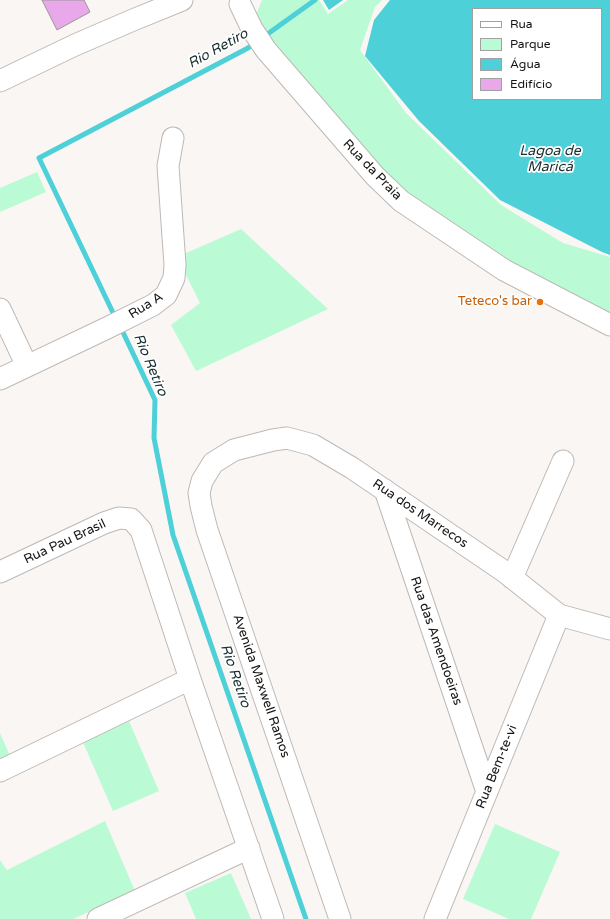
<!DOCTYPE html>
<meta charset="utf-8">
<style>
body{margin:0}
#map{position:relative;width:610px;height:919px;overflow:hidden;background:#faf6f3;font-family:"Varela Round",sans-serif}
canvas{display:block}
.legend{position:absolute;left:472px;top:8px;width:130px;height:92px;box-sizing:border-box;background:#fff;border:1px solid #a2a1a1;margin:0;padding:5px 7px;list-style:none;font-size:12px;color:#161413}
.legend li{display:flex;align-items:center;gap:8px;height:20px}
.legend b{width:20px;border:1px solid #a2a1a1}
</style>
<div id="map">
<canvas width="610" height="919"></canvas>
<ul class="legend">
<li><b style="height:5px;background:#fff"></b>Rua</li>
<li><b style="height:11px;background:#bafbd5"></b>Parque</li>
<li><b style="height:11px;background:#4dd0d8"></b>Água</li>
<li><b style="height:11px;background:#e8a8e9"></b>Edifício</li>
</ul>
</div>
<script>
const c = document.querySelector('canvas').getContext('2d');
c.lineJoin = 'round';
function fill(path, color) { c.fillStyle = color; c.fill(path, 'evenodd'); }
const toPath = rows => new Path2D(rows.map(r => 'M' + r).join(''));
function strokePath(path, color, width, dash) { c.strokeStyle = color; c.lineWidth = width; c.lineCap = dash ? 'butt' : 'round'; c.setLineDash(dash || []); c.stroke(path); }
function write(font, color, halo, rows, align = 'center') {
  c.font = font + ' "Varela Round",sans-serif'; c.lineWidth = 3.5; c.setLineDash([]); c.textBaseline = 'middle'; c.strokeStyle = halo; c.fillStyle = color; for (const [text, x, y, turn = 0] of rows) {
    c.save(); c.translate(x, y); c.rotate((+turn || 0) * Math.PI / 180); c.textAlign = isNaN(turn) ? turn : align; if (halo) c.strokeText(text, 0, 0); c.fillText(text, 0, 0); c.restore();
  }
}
fill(toPath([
 [262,0,319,0,328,14,348,0,382,0,375,7,360,50,406,113,501,205,563,243,610,257,610,313,505,261,404,196,254,20],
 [37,172,46,192,0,212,0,188],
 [241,229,328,309,196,371,171,325,200,303,177,257],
 [129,721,159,791,113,811,82,740],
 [0,733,10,756,0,761],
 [105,821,135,891,73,919,0,919,0,860,7,870],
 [495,824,560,852,531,919,509,919,463,899],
 [231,873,251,919,196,919,185,893]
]), '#bafbd5');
fill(toPath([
 [323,0,343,0,329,10],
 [390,0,610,0,610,255,602,252,500,200,419,121,365,56,374,20],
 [473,9,601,9,601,99,473,99]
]), '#4dd0d8');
strokePath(toPath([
 [262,38,315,0],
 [116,319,39,158,248,48,256,42],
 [120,326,155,400,154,438,173,535,306,919]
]), '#4dd0d8', 5);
const building = toPath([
 [42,0,84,0,90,12,57,30,42,0]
]);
fill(building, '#e8a8e9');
strokePath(building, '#9a9699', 1);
const minor = toPath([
 [240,4,252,29,266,50,375,176,401,201,504,270,610,325],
 [0,81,75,45,133,20,182,0],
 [0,309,27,366],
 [0,379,107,328,153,305,166,295,174,278,175,265,168,166,173,138],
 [385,490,487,792],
 [0,572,104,523,119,518,131,519,141,530,190,679,273,919],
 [512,578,563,461],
 [0,771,190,679],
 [98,919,249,848],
 [340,919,207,530,201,506,199,493,202,481,213,463,234,450,273,440,287,438,313,445,352,468,505,572,559,615,610,629],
 [435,919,559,615]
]);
strokePath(minor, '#bdb9b6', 23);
strokePath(minor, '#fff', 21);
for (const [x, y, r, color] of [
 [540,302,4,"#e8710a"]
]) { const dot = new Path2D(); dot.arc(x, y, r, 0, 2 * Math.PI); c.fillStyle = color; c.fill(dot); strokePath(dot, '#fff', 1.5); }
write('13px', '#161413', '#fff', [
 ["Rua da Praia",372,170,46],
 ["Rua A",146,306,-32],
 ["Rua dos Marrecos",420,514,34],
 ["Rua Pau Brasil",65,542,-25],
 ["Rua das Amendoeiras",436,641,71],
 ["Avenida Maxwell Ramos",261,686,71],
 ["Rua Bem-te-vi",497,767,-68]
]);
write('13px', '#c56008', '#fff', [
 ["Teteco's bar",532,302]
], 'right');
write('italic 14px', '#182f30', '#fff', [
 ["Rio Retiro",218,49,-29],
 ["Lagoa de",550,151],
 ["Maricá",550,167],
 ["Rio Retiro",150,365,67],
 ["Rio Retiro",235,676,71]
]);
</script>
